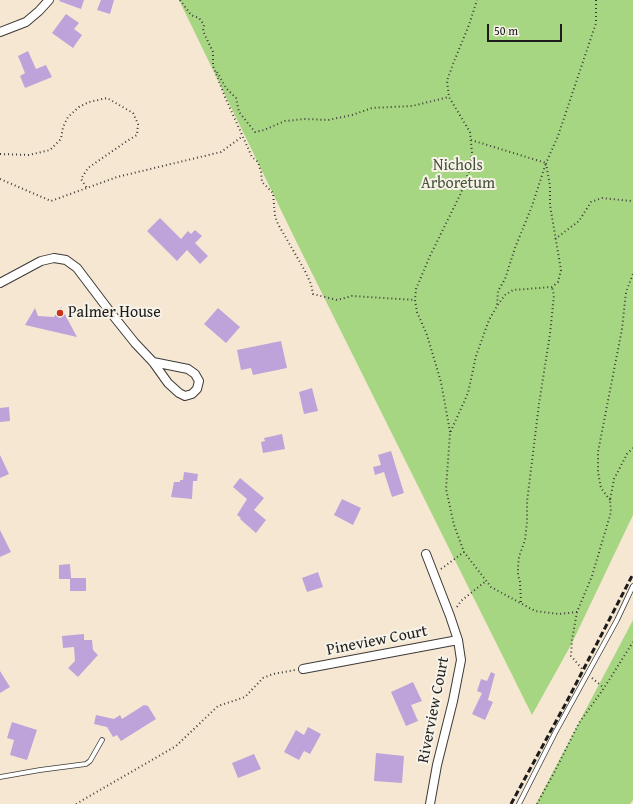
<!DOCTYPE html>
<style>
body{margin:0}
#map{position:relative;width:633px;height:804px;overflow:hidden;background:#f6e7d3;font-family:"Gentium Book Plus",serif}
canvas{display:block}
.scale{position:absolute;left:487px;top:24px;width:75px;height:18px;box-sizing:border-box;border:2px solid #1c1c1c;border-top:0;padding-left:5px;font-size:12px;line-height:14px;white-space:nowrap;color:#1c1c1c;-webkit-text-stroke:3px #f7f3e8;paint-order:stroke}
</style>
<div id="map">
<canvas width="633" height="804"></canvas>
<div class="scale">50 m</div>
</div>
<script>
const c = document.querySelector('canvas').getContext('2d');
c.lineJoin = 'round';
function fill(path, color) { c.fillStyle = color; c.fill(path, 'evenodd'); }
const toPath = rows => new Path2D(rows.map(r => 'M' + r).join(''));
function strokePath(path, color, width, dash) { c.strokeStyle = color; c.lineWidth = width; c.lineCap = dash ? 'butt' : 'round'; c.setLineDash(dash || []); c.stroke(path); }
function write(font, color, halo, rows, align = 'center') {
  c.font = font + ' "Gentium Book Plus",serif'; c.lineWidth = 4; c.setLineDash([]); c.textBaseline = 'middle'; c.strokeStyle = halo; c.fillStyle = color; for (const [text, x, y, turn = 0] of rows) {
    c.save(); c.translate(x, y); c.rotate((+turn || 0) * Math.PI / 180); c.textAlign = isNaN(turn) ? turn : align; if (halo) c.strokeText(text, 0, 0); c.fillText(text, 0, 0); c.restore();
  }
}
fill(toPath([
 [179,0,633,0,633,515,572,643,532,715,296,241],
 [633,620,633,800,630,804,536,804]
]), '#a7d683');
fill(toPath([
 [60,0,84,0,81,9,59,1],
 [101,0,114,0,110,14,97,10],
 [66,14,79,23,74,29,82,35,73,48,52,33],
 [28,51,36,69,46,65,52,77,25,88,20,76,25,73,18,56],
 [160,218,181,239,188,231,191,234,195,230,202,236,195,243,208,256,200,264,187,250,177,261,147,231],
 [61,307,77,337,25,325,35,308,38,316,54,317],
 [218,308,240,327,226,343,204,324],
 [281,341,287,368,253,375,251,368,241,370,237,350],
 [312,388,318,411,304,414,299,392],
 [9,407,10,421,0,422,0,408],
 [282,434,285,449,263,453,261,442,265,441,264,438],
 [391,451,404,493,392,497,384,472,375,475,373,467,381,465,378,455],
 [0,455,9,474,0,478],
 [184,472,198,474,197,481,193,481,192,499,171,497,174,482,180,482,180,480,183,480],
 [240,478,264,498,254,510,266,520,256,533,240,519,241,518,237,515,247,499,233,487],
 [342,499,361,508,353,525,334,515],
 [0,530,11,552,0,557],
 [70,564,71,578,86,578,86,591,70,591,70,579,59,579,59,565],
 [318,572,323,587,307,592,302,578],
 [84,634,84,640,92,640,93,650,98,655,78,677,68,668,75,661,74,647,63,648,62,636],
 [0,671,10,687,0,693],
 [491,672,495,674,488,700,493,702,485,720,472,714,482,693,477,691,481,679,487,681],
 [413,682,422,701,411,705,418,721,406,726,391,692],
 [144,705,148,706,156,719,121,741,117,735,113,737,107,727,94,724,96,715,114,719,120,715,122,719],
 [12,722,37,730,27,760,10,755,14,740,7,738],
 [308,727,321,734,310,754,304,751,299,760,284,752,296,730,304,735],
 [376,753,404,756,402,783,374,781],
 [254,754,261,769,238,778,232,763]
]), '#bda3d9');
const service = toPath([
 [0,777,40,770,86,764,90,761,102,740],
 [519,804,555,733,617,620,633,586]
]);
const minor = toPath([
 [0,32,26,22,39,11,49,0],
 [0,283,41,261,54,258,66,260,77,268,111,313,135,343,153,362,168,383,179,393,185,396,192,394,197,389,199,381,195,374,188,369,153,362],
 [426,554,450,616,458,640,461,660,453,701,437,765,430,804],
 [303,669,458,640]
]);
strokePath(service, '#3d3a37', 5.5);
strokePath(minor, '#3d3a37', 10);
strokePath(toPath([
 [180,0,191,15,199,18,204,25,203,31,213,52,213,66,225,97,252,157,258,162,261,172,262,182,273,193,275,216,278,224,305,271,311,284,313,294,337,300,352,296,415,300],
 [596,0,596,23,558,136,546,163,550,186,550,205,561,270,558,282,552,287,513,290,505,295,497,306,489,320,476,356,468,393,450,433,446,489,454,525,464,552,491,587,535,611,559,614,577,612,592,576,611,512,610,500,614,479,627,454,633,448],
 [217,72,226,88,236,98,239,112,255,132,264,130,285,121,305,119,328,120,352,115,372,108,412,106,449,97],
 [471,140,546,163,532,206,515,248,505,279,498,291,497,305],
 [0,154,29,155,50,150,61,139,63,127,68,117,79,107,89,102,107,98,133,113,138,124,137,135,127,141,88,168,81,179,87,188],
 [0,179,51,201,117,177,221,152,243,136],
 [555,239,579,221,591,202,602,198,631,201,633,200],
 [450,432,441,382,427,335,417,312,415,300,416,289,430,256,461,193,469,171,472,153,470,132,449,97,447,81,453,64,469,25,477,0],
 [610,500,601,488,598,472,598,452,622,329,626,292,633,274],
 [441,569,464,552],
 [521,602,520,582,518,575,518,567,519,557,525,540,527,522,527,502,539,404,550,334,554,295,552,287],
 [457,607,461,601,486,581],
 [577,612,572,640,571,656,583,670],
 [592,678,604,688],
 [76,804,176,746,218,706,245,697,263,678,273,674,295,670],
 [537,804,555,771,579,723,604,688,633,642]
]), '#3d3a37', 2, [1, 3]);
strokePath(service, '#fff', 4);
strokePath(minor, '#fff', 8);
strokePath(toPath([
 [511,804,566,703,633,574]
]), '#1c1c1c', 3, [6, 3]);
for (const [x, y, r, color] of [
 [60,313,4,"#c8321e"]
]) { const dot = new Path2D(); dot.arc(x, y, r, 0, 2 * Math.PI); c.fillStyle = color; c.fill(dot); strokePath(dot, '#f7f3e8', 1.5); }
write('16px', '#46543b', '#f7f3e8', [
 ["Nichols",458,166],
 ["Arboretum",458,184]
]);
write('16px', '#1c1c1c', '#f7f3e8', [
 ["Palmer House",68,313]
], 'left');
write('16px', '#1c1c1c', '#f7f3e8', [
 ["Pineview Court",377,641,-11],
 ["Riverview Court",434,710,-79]
]);
</script>
